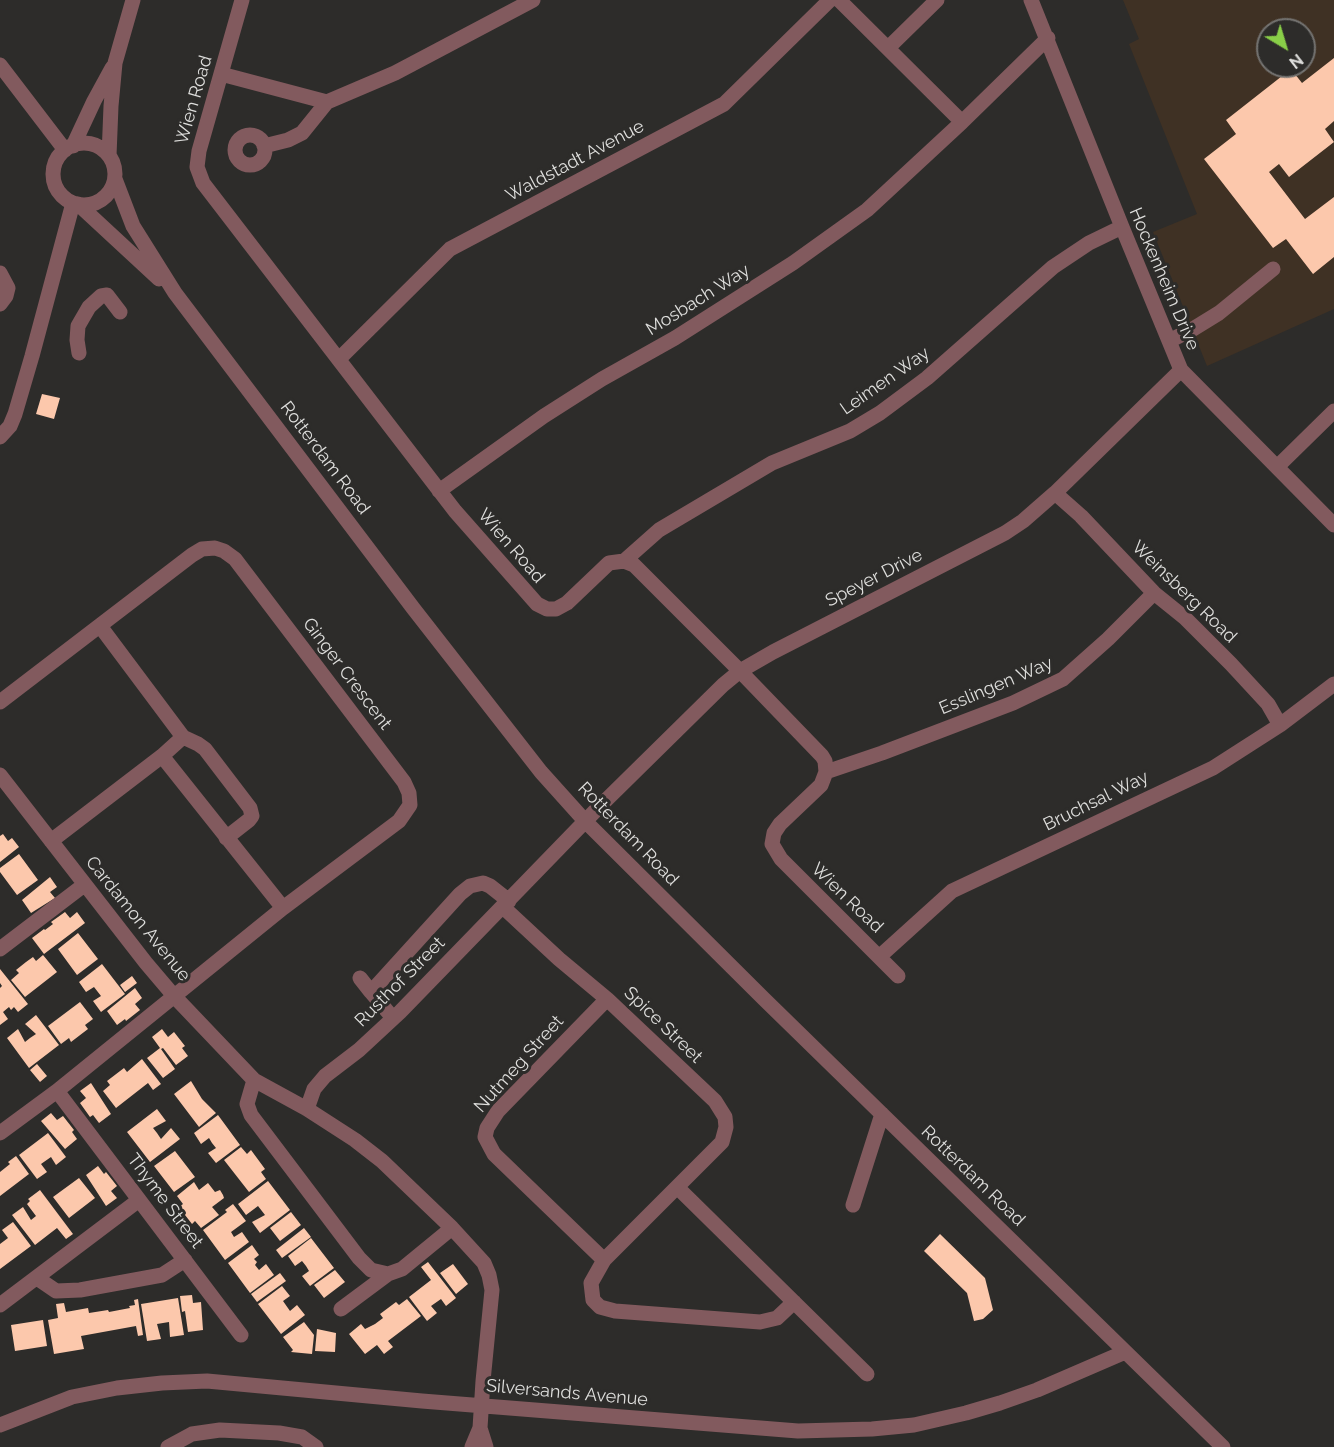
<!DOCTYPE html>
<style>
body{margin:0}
#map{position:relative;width:1334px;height:1447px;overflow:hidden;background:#2d2c2a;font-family:Raleway,sans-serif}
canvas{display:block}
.north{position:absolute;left:1256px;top:18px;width:60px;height:60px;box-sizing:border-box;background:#2d2c2a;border:2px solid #747371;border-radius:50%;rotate:142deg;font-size:16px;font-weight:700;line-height:24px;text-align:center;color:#dededc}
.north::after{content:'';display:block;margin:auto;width:21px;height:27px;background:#89cf48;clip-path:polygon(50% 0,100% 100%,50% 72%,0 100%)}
</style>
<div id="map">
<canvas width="1334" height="1447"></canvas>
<div class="north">N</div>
</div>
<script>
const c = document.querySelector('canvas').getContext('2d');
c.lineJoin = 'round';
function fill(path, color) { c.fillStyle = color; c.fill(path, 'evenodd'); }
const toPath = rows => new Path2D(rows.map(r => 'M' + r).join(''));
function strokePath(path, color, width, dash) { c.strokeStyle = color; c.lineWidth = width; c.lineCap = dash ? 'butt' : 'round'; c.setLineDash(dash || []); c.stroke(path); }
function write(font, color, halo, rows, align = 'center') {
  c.font = font + ' Raleway,sans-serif'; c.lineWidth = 6; c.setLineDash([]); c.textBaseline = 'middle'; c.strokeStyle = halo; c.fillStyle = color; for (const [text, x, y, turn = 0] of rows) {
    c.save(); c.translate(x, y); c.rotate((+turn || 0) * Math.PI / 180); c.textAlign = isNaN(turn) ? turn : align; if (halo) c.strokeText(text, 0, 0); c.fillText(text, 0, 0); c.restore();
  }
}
fill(toPath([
 [1123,0,1334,0,1334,309,1207,366,1153,232,1197,214,1129,44,1139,39],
 [1268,30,1304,30,1304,66,1268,66]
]), '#3f3124');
fill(toPath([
 [1334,58,1334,121,1325,129,1334,142,1289,177,1279,164,1269,172,1305,219,1334,197,1334,257,1313,274,1286,239,1273,248,1204,159,1236,134,1226,120,1291,69,1302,83],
 [42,394,60,398,54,419,36,414],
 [3,834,8,841,12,838,19,847,0,862,0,836],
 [19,854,38,880,17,895,0,872,0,868],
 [50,877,57,887,50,892,55,898,31,913,22,900],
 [65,912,70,918,77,912,85,923,44,954,32,938,44,929,45,930,53,924,51,922],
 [78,933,98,959,77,975,58,949],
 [43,955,57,972,25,997,11,980,19,973,16,970,26,962,33,957,36,961],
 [102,964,125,994,101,1012,93,1001,101,996,94,987,86,992,79,982],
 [0,969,28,1004,18,1012,14,1007,11,1010,9,1007,3,1012,8,1019,0,1025,0,988,2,986,0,983],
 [132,976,137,983,125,992,120,985],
 [135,988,142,998,135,1004,140,1010,126,1021,125,1019,117,1025,107,1011],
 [80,1002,93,1019,85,1025,88,1029,71,1042,69,1038,61,1044,48,1026],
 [36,1015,59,1045,29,1068,7,1038,18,1029,25,1042,30,1038,36,1034,25,1024],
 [162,1029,168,1037,174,1032,185,1046,182,1048,188,1056,176,1065,163,1048,161,1049,175,1069,163,1078,147,1058,160,1048,152,1037],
 [142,1059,161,1084,153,1090,148,1083,116,1108,103,1091,110,1085,107,1081,124,1068,127,1072],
 [37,1064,47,1076,40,1082,30,1070],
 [191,1081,202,1099,216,1113,199,1127,174,1094],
 [91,1083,111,1114,99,1123,93,1115,90,1117,80,1103,86,1098,80,1091],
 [157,1109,166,1121,153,1128,157,1133,161,1139,171,1128,180,1139,150,1162,127,1132],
 [51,1113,57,1120,63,1116,74,1130,72,1132,77,1139,65,1149,41,1121],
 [218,1115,240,1145,216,1163,208,1153,216,1148,212,1143,209,1138,201,1144,194,1133],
 [48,1133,66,1157,56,1165,51,1157,41,1164,47,1172,37,1179,19,1155],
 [241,1147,247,1154,251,1150,265,1169,261,1172,266,1179,249,1192,224,1160],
 [175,1151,195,1177,174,1192,154,1166],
 [16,1156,29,1174,0,1196,0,1172,10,1164,8,1162],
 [98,1166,104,1174,106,1172,117,1186,111,1191,117,1198,106,1206,86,1175],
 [79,1178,95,1198,69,1218,53,1197],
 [268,1181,290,1210,260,1233,252,1222,265,1215,258,1206,246,1215,238,1204],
 [194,1182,199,1190,208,1183,215,1192,220,1190,223,1195,224,1198,212,1207,219,1215,201,1228,195,1221,192,1224,185,1215,179,1207,183,1204,177,1196],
 [40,1190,73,1234,66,1239,57,1228,35,1245,12,1215,23,1207,31,1220,36,1216,27,1204,30,1201,28,1199],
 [233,1204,246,1221,231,1232,234,1237,242,1232,249,1242,225,1260,203,1230,227,1212,225,1210],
 [291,1212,301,1225,280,1241,270,1228],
 [13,1222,31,1246,0,1269,0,1244,8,1238,2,1230],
 [304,1228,311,1237,282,1258,276,1250],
 [940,1234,985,1278,993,1310,983,1319,974,1321,967,1293,924,1251],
 [311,1238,334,1268,310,1286,302,1276,309,1271,306,1266,302,1261,295,1266,288,1256],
 [252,1245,259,1255,254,1259,257,1262,255,1265,259,1270,266,1264,274,1275,250,1293,228,1263],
 [428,1262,456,1298,446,1306,441,1299,431,1306,437,1313,427,1321,409,1297,431,1280,421,1267],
 [453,1264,468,1284,456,1294,440,1273],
 [335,1270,345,1282,324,1298,314,1285],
 [280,1273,286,1281,257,1302,251,1294],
 [282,1286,290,1296,283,1301,290,1311,297,1305,305,1315,281,1334,258,1304],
 [192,1295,193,1303,201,1302,203,1330,188,1332,185,1311,182,1312,180,1296],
 [178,1298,184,1335,170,1337,169,1322,157,1324,161,1339,147,1341,141,1304],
 [138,1299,143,1335,138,1336,136,1326,81,1336,84,1349,54,1354,48,1320,58,1318,56,1304,64,1303,66,1312,88,1308,89,1313,108,1310,109,1312,130,1308,129,1306,135,1305,134,1300],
 [407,1299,421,1316,388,1341,393,1347,384,1354,377,1345,365,1354,349,1334,361,1324,365,1329,375,1324,383,1318,380,1314,396,1302,399,1305],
 [43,1320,47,1346,15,1351,11,1325],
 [304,1322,314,1335,312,1354,291,1352,293,1350,283,1337],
 [317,1329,336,1333,335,1352,315,1351]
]), '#fcc8ac');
strokePath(toPath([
 [242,0,199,151,197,167,203,183,455,511,537,604,547,609,556,609,567,603,609,563,624,561,634,565,740,671,822,756,825,761,826,772,821,785,780,824,774,833,772,844,781,859,898,976],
 [839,0,962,122],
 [1031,0,1122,227,1181,370,1334,525],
 [888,48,937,0],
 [0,65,65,150],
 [221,74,327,102],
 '235 150a15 15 0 1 1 30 0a15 15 0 1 1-30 0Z',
 '53 174a31 31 0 1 1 62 0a31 31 0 1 1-62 0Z',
 [73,146,94,101,112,68],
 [264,146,288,140,302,133,327,102,395,73,533,0],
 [109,156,111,106,115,63,133,0],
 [115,179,133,226,175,293,413,608,541,772,585,821,764,999,1223,1447],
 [78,204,159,279],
 [0,273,8,288,6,296,0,304],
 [1169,341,1193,329,1219,313,1273,269],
 [79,353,77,340,78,326,89,307,101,296,107,295,120,312],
 [339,359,450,249,724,104,830,0],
 [0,437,10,426,15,414,32,356,73,203],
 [1277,467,1334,411],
 [439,491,544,416,602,379,675,338,793,263,867,210,962,122,1048,38],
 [1055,493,1081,516,1154,593,1185,618,1231,664,1268,704,1280,725],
 [624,561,659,530,772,463,850,431,880,413,927,378,1053,267,1089,243,1122,227],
 [100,626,183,737,198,744,205,749,250,808,252,816,249,820,226,838],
 [0,702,192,555,202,549,215,548,224,551,235,559,404,782,409,793,410,805,399,821,283,908,57,1091,0,1133],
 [162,756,283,908],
 [826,772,882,753,1013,703,1063,679,1108,639,1154,593],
 [0,775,146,963,174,996,254,1080,307,1109,355,1140,382,1161,452,1228,484,1263,489,1275,492,1290,483,1381,480,1428,486,1447],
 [51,841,162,756,183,737],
 [503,907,559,959,607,999,715,1101,725,1117,726,1127,722,1142,604,1260,591,1283,593,1300,600,1307,615,1311,760,1322,777,1318,794,1302],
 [0,949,84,885],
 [879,957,952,891,1213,768,1280,725,1334,684],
 [360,978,371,992],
 [393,1018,371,992,460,894,470,886,483,883,490,886,509,901],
 [254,1080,247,1104,251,1115,359,1258,371,1270,388,1274,402,1269,452,1228],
 [57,1091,241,1335],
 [307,1109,314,1089,325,1076,359,1050,400,1012,597,809,723,685,740,671,773,652,1005,533,1023,521,1055,493,1181,370],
 [677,1187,867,1374],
 [853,1205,882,1114],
 [604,1260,494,1154,485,1137,487,1128,498,1111,607,999],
 [37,1278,56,1291,80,1290,162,1275,185,1260],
 [0,1305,139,1200],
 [341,1309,388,1274],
 [0,1425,72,1397,117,1388,162,1383,207,1381,422,1401,798,1431,872,1429,914,1425,966,1413,1000,1403,1037,1390,1125,1352],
 [168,1447,192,1434,220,1430,279,1433,302,1437,316,1447],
 [472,1447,480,1428]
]), '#825a5e', 15);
write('18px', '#dededc', '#2d2c2a', [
 ["Wien Road",194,100,-74],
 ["Waldstadt Avenue",575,161,-28],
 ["Hockenheim Drive",1164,279,67],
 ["Mosbach Way",698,300,-32],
 ["Leimen Way",885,381,-35],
 ["Rotterdam Road",325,458,53],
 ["Wien Road",511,546,49],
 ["Speyer Drive",874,578,-27],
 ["Weinsberg Road",1184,592,44],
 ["Ginger Crescent",347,674,53],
 ["Esslingen Way",996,686,-23],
 ["Bruchsal Way",1096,801,-26],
 ["Rotterdam Road",628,834,46],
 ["Wien Road",847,898,44],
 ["Cardamon Avenue",138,919,51],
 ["Rusthof Street",400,982,-45],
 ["Spice Street",663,1025,44],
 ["Nutmeg Street",519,1064,-48],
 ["Rotterdam Road",973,1176,44],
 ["Thyme Street",165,1201,53],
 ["Silversands Avenue",567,1393,5]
]);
</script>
